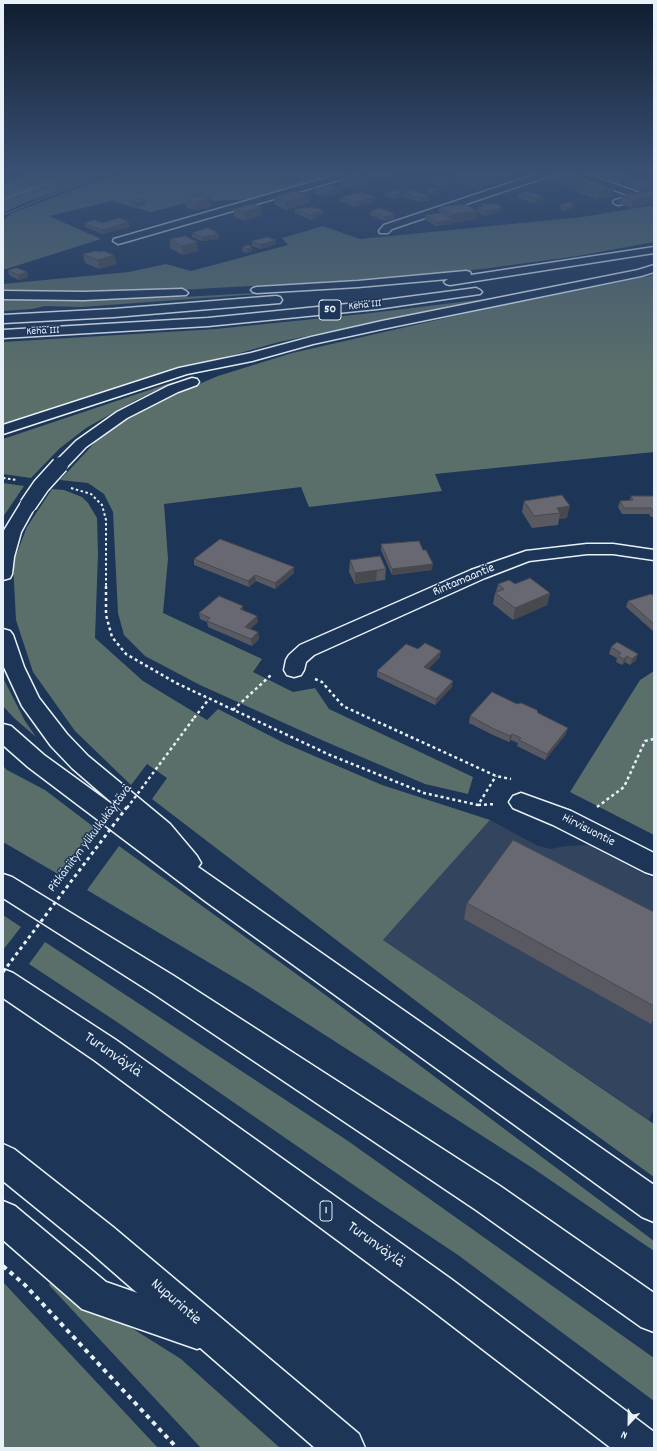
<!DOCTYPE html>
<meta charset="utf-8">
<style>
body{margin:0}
#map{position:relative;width:657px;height:1451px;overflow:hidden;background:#1d3557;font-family:Dekko,sans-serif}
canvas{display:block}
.frame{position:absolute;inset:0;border:4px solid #e8f1f8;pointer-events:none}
.north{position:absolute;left:609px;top:1403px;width:40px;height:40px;-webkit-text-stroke:3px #1d3557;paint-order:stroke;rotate:202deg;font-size:11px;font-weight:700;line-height:16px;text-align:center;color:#e8f1f8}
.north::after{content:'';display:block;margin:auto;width:14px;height:18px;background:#e8f1f8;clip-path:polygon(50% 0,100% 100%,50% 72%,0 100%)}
</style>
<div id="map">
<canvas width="657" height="1451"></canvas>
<div class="frame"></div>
<div class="north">N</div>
</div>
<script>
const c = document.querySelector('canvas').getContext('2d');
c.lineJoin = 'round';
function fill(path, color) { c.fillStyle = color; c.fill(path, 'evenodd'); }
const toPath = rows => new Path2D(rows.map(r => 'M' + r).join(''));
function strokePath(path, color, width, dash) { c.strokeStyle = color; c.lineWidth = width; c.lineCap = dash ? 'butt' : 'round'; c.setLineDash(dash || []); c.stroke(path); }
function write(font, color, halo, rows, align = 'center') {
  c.font = font + ' Dekko,sans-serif'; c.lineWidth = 3; c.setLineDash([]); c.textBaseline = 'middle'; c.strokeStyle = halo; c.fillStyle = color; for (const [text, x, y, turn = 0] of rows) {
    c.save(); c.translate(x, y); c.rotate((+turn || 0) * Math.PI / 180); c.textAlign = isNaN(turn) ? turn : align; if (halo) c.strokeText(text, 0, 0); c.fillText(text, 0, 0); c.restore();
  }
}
fill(toPath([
 [490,820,538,846,551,849,565,846,588,845,654,879,654,1108,649,1120,383,940]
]), '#33445f');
fill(toPath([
 [26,174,109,174,29,201,3,213,3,186],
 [119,174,343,174,256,199,214,201,203,199,151,212,112,201,49,216,101,239,3,270,3,221,12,213,83,186],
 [654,205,654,242,578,256,482,269,376,279,178,290,83,293,3,292,3,284,129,272,166,264,191,271,288,245,282,238,323,226,360,239,582,217],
 [654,275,654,452,435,474,442,491,309,507,301,487,164,504,168,559,163,613,262,659,253,672,293,692,315,688,329,709,473,777,468,794,425,784,324,741,200,685,145,656,124,635,118,613,113,512,104,494,88,483,60,480,100,437,127,419,157,402,218,376,292,353,494,307],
 [328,289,122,304,81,307,45,306,32,309,3,311,3,299,183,297],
 [485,299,279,342,91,395,3,424,3,342,216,329,363,314],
 [176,381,136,400,86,428,59,449,31,478,3,474,3,439],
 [3,483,24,486,3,517],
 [52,489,64,490,82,497,88,503,97,518,98,554,95,638,143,681,207,720,218,709,284,743,382,785,490,820,383,940,654,1124,654,1177,505,1069,152,799,167,778,147,764,131,785,75,731,33,672,16,620,13,563,27,527],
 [654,671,654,835,570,792,640,680],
 [3,678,25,721,36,737,14,718,3,706],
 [3,766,7,770,45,790,95,828,58,874,3,842],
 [119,846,331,999,654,1241,654,1251,534,1169,250,987,87,890],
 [3,915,21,927,3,950],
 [45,942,348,1141,654,1358,654,1401,458,1255,371,1197,117,1022,29,964],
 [52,1278,181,1359,280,1448,201,1448,49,1285],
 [3,1282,158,1448,3,1448]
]), '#5b6f6a');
fill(toPath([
 [76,174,83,174,58,181,3,200,3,198,56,179,76,174]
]), '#819fb1');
const minor = toPath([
 [340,174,354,174,353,176,122,243,118,244,113,241,114,239,340,174],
 [537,174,550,174,549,176,392,229,388,233,380,233,379,231,384,225,537,174],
 [574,174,587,174,645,195,647,197,642,200,618,205,615,204,613,202,615,200,631,196,575,176,574,174],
 [587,544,613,544,654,550,654,560,613,554,587,554,529,561,485,578,314,655,306,662,304,670,301,675,294,677,287,675,284,670,286,660,289,655,300,645,471,570,526,551,587,544],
 [521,793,571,811,654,853,654,875,645,872,553,825,513,808,509,802,513,796,521,793],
 [3,1201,15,1206,106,1282,210,1318,215,1331,210,1344,197,1349,82,1309,3,1240,3,1201]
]);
const major = toPath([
 [3,1144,14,1149,113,1227,359,1434,365,1448,315,1448,89,1251,3,1181,3,1144]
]);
const highway = toPath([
 [654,247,654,253,450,285,446,284,444,282,448,279,358,287,257,293,253,292,251,290,253,288,257,287,358,281,466,271,470,272,471,275,654,247],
 [654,265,654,272,641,276,382,329,313,344,252,361,187,374,3,434,3,425,179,368,251,353,311,337,382,321,638,270,654,265],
 [476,288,480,290,482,292,480,294,377,309,208,326,3,338,3,330,208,318,377,301,476,288],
 [182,289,186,291,188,293,186,295,84,300,3,299,3,291,84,292,182,289],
 [276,296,280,297,282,300,280,303,114,317,3,323,3,315,114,309,276,296],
 [192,378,197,379,199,382,197,385,178,392,127,418,86,447,66,468,60,470,54,468,52,465,76,441,117,412,168,386,192,378],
 [28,500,34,501,36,505,21,532,14,557,12,574,10,578,3,580,3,532,22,501,28,500],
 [3,629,10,631,13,635,24,667,39,698,67,734,88,756,170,824,197,856,201,863,198,867,654,1185,654,1222,642,1217,205,901,28,767,3,745,3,724,11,726,44,755,124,813,72,768,51,746,22,706,3,665,3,629],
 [3,874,12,877,174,976,500,1186,654,1293,654,1332,641,1327,476,1210,154,994,3,898,3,874],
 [3,969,13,973,116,1040,451,1279,654,1432,654,1448,611,1448,425,1305,94,1060,3,998,3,969]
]);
strokePath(minor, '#e8f1f8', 3);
strokePath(major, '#e8f1f8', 3);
strokePath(highway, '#e8f1f8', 3);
strokePath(toPath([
 [3,215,59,192,113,174]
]), '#e8f1f8', 1, [1.5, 1.5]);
strokePath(toPath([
 [3,478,17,480],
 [71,488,91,494,102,505,106,520,106,587]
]), '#e8f1f8', 2, [2.5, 2.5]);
strokePath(toPath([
 [106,586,106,615,112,637,126,654,176,683,330,755,424,793,478,805,496,776],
 [315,679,322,682,343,706,496,776,511,779],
 [233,710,271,675],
 [194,718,209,699],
 [478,805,496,804],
 [597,807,624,787,645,741,654,739]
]), '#e8f1f8', 2.5, [3, 3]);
strokePath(toPath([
 [3,1266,25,1285,177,1448]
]), '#e8f1f8', 4, [4.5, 4.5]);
fill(minor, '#1d3557');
fill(major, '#1d3557');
fill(highway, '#1d3557');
const highwayBridge = toPath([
 [28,505,41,486,60,465]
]);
strokePath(highwayBridge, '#e8f1f8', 19, []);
strokePath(toPath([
 [127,808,194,718]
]), '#e8f1f8', 2.5, [3, 3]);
strokePath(toPath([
 [3,972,127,807]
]), '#e8f1f8', 3, [3.5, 3.5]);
strokePath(highwayBridge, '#1d3557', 16);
fill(toPath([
 [278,174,300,174,300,181,287,184,278,181],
 [366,174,392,174,392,179,379,182,368,178,368,185,350,189,341,185,341,177,366,176],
 [402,174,418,174,408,176],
 [457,174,516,174,516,176,506,179,497,176,497,181,476,188,456,182],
 [600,174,630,174,630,180,654,180,654,188,642,191,624,184,625,181,617,182,600,176],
 [549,175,584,182,612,197,598,200,576,192,577,185,570,187,548,179],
 [430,179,453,179,453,183,442,187,430,183],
 [432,188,438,194,434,195,427,193,427,189],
 [313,189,341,193,323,197,313,193],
 [654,189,631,208,620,204,621,196],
 [386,192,405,192,430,196,429,200,419,202,403,197,393,199,386,196],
 [518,193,543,196,543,200,534,203,517,198],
 [310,195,310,203,286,210,275,205,274,197],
 [341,197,375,197,374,202,354,207,340,201],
 [186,199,211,207,196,210,187,208],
 [131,201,145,201,145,205,136,207,132,205],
 [482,204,502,211,499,212,499,213,484,216,477,212,477,219,452,223,452,224,436,226,425,220,425,215,439,213,439,207,477,210,477,207,482,206],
 [574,204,574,208,565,211,560,209,560,205],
 [262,207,262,215,245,221,234,217,234,209],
 [295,209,323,210,323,215,317,216,317,218,311,220,295,213],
 [370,211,395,214,395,219,385,221,370,215],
 [85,223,102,223,129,227,103,234,85,227],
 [192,233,217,234,219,234,219,239,202,241,192,237],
 [170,239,198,251,183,255,170,248],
 [276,240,276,244,261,249,252,246,252,241],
 [248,245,252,251,247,253,243,252,242,247],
 [99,252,114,255,116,264,99,269,85,263,83,254],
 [8,270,27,272,28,277,19,280,9,275],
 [562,495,567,518,559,519,558,525,532,528,522,512,524,501],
 [631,496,654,496,654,517,651,517,649,514,622,514,618,507,620,501,630,500],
 [381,544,423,550,432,570,392,575,381,550],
 [194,559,294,573,275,589,256,581,249,587,194,565],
 [350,560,386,569,385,580,355,584,349,572],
 [498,584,515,584,550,593,547,605,513,620,493,604,495,593,496,592],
 [654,596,654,632,626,607,628,601],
 [243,606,243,610,258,622,250,629,258,632,259,639,252,646,208,627,207,622,200,619,199,613],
 [611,647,636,660,630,665,625,662,622,665,616,662,617,658,609,654],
 [418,649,440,657,428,669,452,687,435,705,377,677,377,671],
 [538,713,566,734,545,760,517,746,518,743,511,740,509,742,493,735,469,723,470,716],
 [467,903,654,912,654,1018,651,1024,464,919]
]), '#595961');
fill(toPath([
 [295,174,300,174,300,181,287,184,287,176],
 [379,174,392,174,392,179,379,182],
 [408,174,418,174,408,176],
 [495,174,498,174,497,181,476,188,477,180],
 [510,174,516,174,516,176,506,179,507,175],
 [626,174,630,174,630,180,617,182,618,178],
 [368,177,368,185,350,189,351,181],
 [453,179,453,183,442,187,442,182],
 [584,180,583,184,577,184,577,185,570,187,570,183],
 [651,182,654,182,654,188,642,191,643,187],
 [341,189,341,193,323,197,323,193],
 [614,189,612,197,598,200,600,192],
 [439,190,438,194,434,195,434,191],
 [404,192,403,197,393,199,394,195],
 [310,195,310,203,286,210,286,202],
 [430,196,429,200,419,202,419,198],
 [543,196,543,200,534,203,535,198],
 [654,196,654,203,631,208,633,200],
 [375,197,374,202,354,207,354,202],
 [211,199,211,207,196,210,195,202],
 [145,201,145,205,136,207,136,203],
 [574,204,574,208,565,211,566,207],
 [262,207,262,215,245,221,244,212],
 [502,207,502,211,499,212,499,213,484,216,485,211,497,208],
 [323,210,323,215,317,216,317,218,311,220,311,215,314,213],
 [477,211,477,219,452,223,452,224,436,226,436,222,451,220,451,214],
 [395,214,395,219,385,221,385,217],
 [129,222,129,227,103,234,102,230],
 [217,232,217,234,219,234,219,239,202,241,202,237],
 [276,240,276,244,261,249,260,245],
 [197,242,198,251,183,255,182,246],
 [252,247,252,251,247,253,247,249],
 [114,255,116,264,99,269,98,260],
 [27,272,28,277,19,280,18,275],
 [570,506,567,518,559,519,560,513,557,508],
 [433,564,432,570,392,575,392,569],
 [294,567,294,573,275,589,275,583],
 [377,570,376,581,355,584,355,573],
 [255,575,256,581,249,587,248,581],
 [550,593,547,605,513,620,515,608],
 [243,606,243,612,240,609],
 [257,616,258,622,245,633,245,627],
 [258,632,259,639,252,646,251,639],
 [441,651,440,657,424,673,424,667],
 [638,654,636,660,630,665,632,659],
 [627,656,625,662,622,665,624,659],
 [453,681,452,687,435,705,436,699],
 [568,728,566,734,545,760,547,754],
 [512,734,511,740,509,742,510,736]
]), '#48494f');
const building = toPath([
 [280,174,295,174,287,176,280,174],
 [355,174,360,174,368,177,351,181,341,177,355,174],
 [457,174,495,174,477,180,457,174],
 [554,174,567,174,584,180,570,183,549,175,554,174],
 [606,174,626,174,631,176,618,178,606,174],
 [441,176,453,179,442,182,430,179,441,176],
 [647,178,654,180,654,182,651,182,654,183,654,184,643,187,625,180,647,178],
 [591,181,614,189,600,192,577,184,591,181],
 [331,185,341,189,323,193,313,189,331,185],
 [432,188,439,190,434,191,427,189,432,188],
 [399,189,405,192,414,190,430,196,419,198,404,192,394,195,386,192,399,189],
 [654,189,654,196,633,200,621,196,654,189],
 [294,191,310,195,286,202,274,197,294,191],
 [526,191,543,196,535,198,518,193,526,191],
 [361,192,375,197,354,202,341,197,361,192],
 [200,195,211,199,195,202,186,199,192,196,200,195],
 [141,199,145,201,136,203,131,201,141,199],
 [569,202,574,204,566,207,560,205,569,202],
 [252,204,262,207,244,212,234,209,252,204],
 [465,204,477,211,451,214,439,207,465,204],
 [482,204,497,204,502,207,497,208,499,209,485,211,477,207,485,206,482,204],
 [312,207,323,210,314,213,317,214,311,215,295,209,312,207],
 [380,208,395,214,385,217,370,211,380,208],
 [441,213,452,220,436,222,425,215,441,213],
 [119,218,129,222,102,230,85,223,94,220,102,223,119,218],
 [207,228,217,232,215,233,219,234,202,237,192,233,207,228],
 [185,236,197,242,182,246,170,239,185,236],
 [267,237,276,240,260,245,252,241,267,237],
 [248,245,252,247,247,249,242,247,248,245],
 [95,251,99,252,104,251,114,255,98,260,83,254,95,251],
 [17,268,27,272,18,275,8,270,17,268],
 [562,495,570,506,557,508,560,513,534,516,524,501,562,495],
 [631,496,654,496,654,511,653,511,651,508,624,508,620,501,633,500,631,496],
 [220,539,294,567,275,583,255,575,248,581,194,559,220,539],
 [419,541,423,550,426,550,433,564,392,569,381,544,419,541],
 [380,556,386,569,355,573,350,560,380,556],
 [530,578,550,593,515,608,495,593,504,589,498,584,509,580,515,584,530,578],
 [651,594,654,596,654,624,628,601,651,594],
 [219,596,243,606,240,609,257,616,245,627,258,632,251,639,207,621,210,618,199,613,219,596],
 [617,642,638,654,632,659,627,656,624,659,618,656,621,653,611,647,617,642],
 [425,643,441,651,424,667,453,681,436,699,377,671,406,644,418,649,425,643],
 [492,692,517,704,521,703,537,710,538,713,568,728,547,754,519,740,521,738,512,734,510,736,494,729,470,716,492,692],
 [513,840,654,912,654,1006,467,903,513,840]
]);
fill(building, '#676871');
strokePath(building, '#48494f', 1);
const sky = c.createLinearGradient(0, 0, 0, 377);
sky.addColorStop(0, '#101d30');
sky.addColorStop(0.46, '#3a5174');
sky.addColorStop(1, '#3a517400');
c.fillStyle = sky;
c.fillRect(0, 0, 657, 377);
write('11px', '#e8f1f8', '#1d3557', [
 ["Kehä III",365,306,-6],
 ["Kehä III",43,332,-3]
]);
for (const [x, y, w] of [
 [330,310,22],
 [326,1211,12]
]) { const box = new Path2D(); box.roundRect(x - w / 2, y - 10, w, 20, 3); c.fillStyle = '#1d3557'; c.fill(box); strokePath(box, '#e8f1f8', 1); }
write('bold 12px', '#e8f1f8', null, [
 ["50",330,310],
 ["1",326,1211]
]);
write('13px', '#e8f1f8', '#1d3557', [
 ["Rintamaantie",464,581,-23],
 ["Hirvisuontie",588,831,27],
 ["Pitkäniityn ylikulkukäytävä",91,839,-53]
]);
write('16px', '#e8f1f8', '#1d3557', [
 ["Turunväylä",112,1056,35],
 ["Turunväylä",375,1246,36],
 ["Nupurintie",175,1303,41]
]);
</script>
